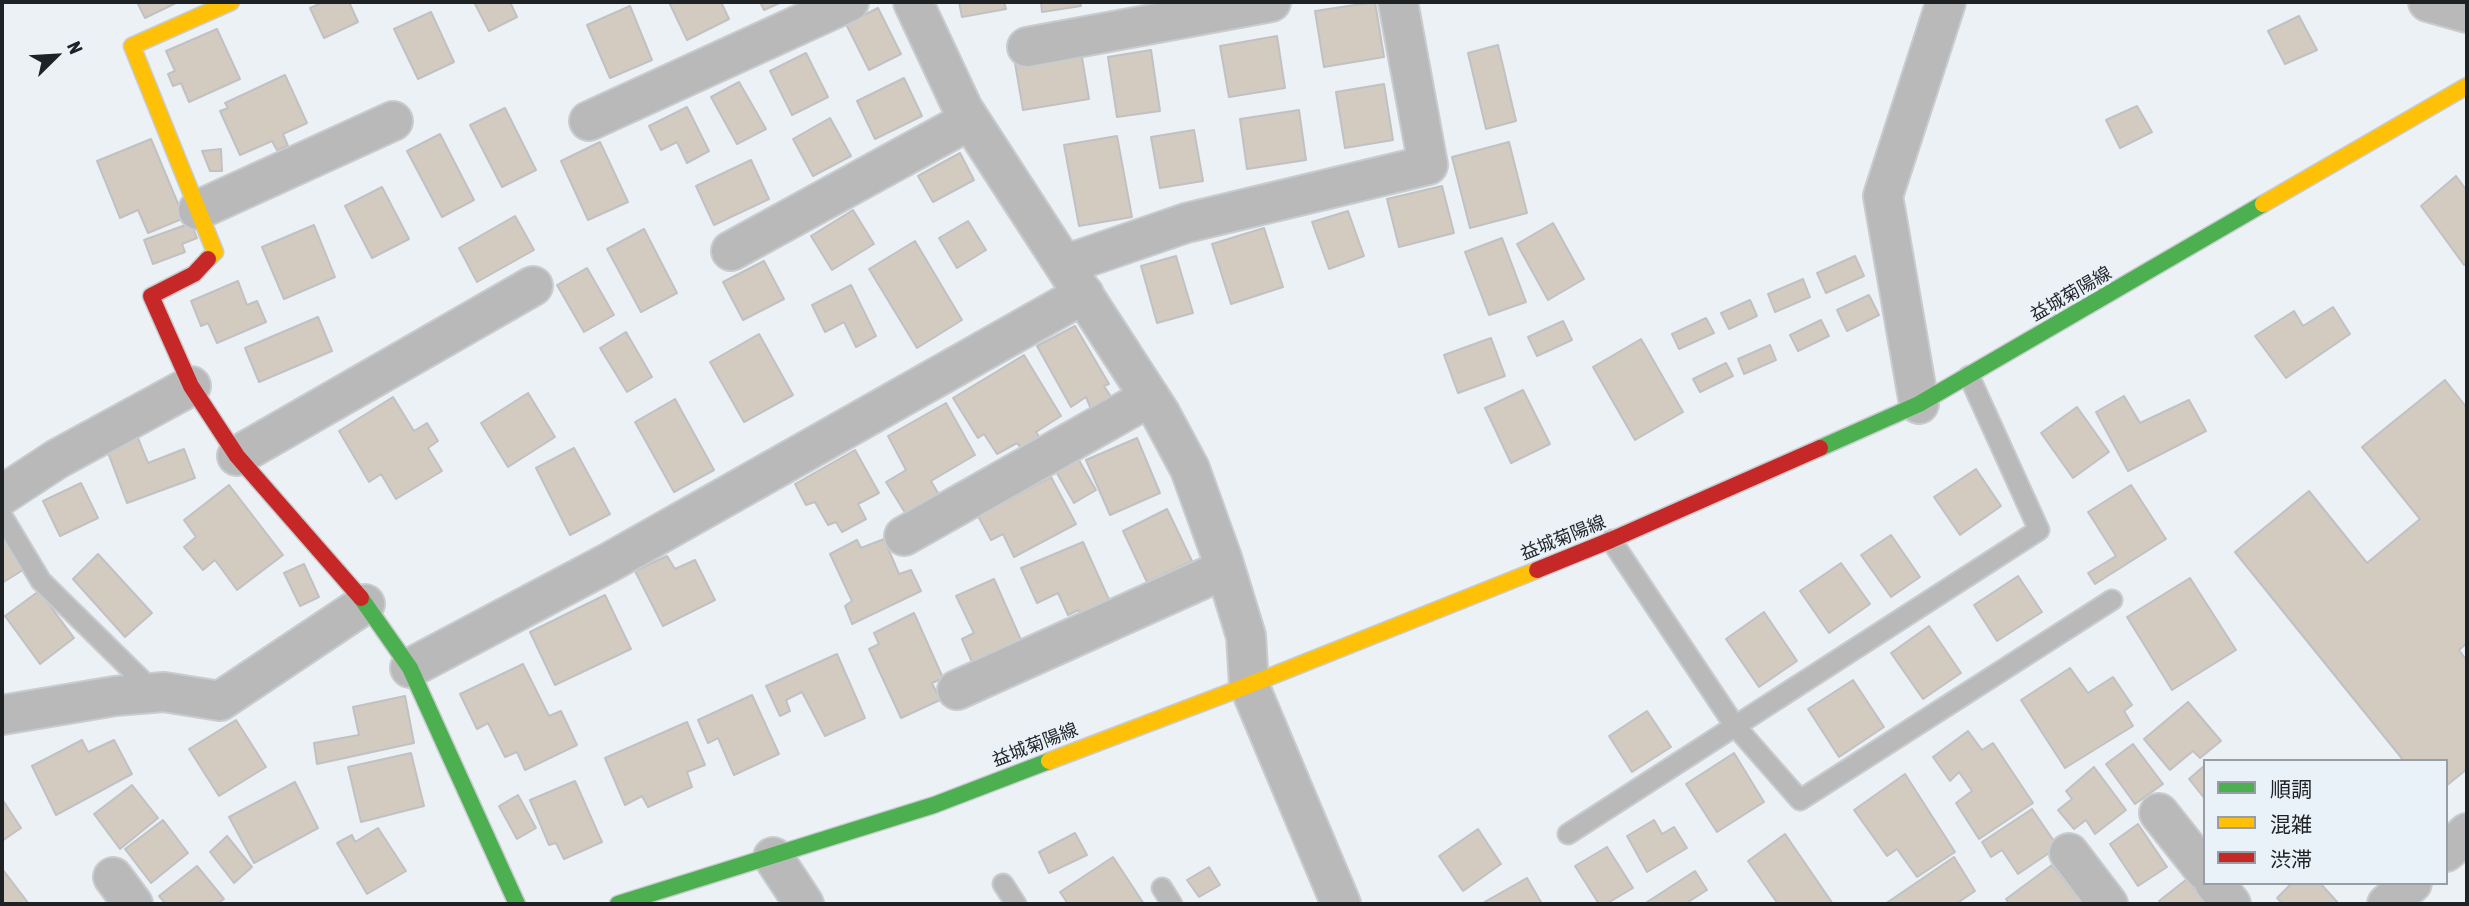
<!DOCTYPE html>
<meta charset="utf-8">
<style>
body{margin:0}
#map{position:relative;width:2469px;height:906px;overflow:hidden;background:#ecf1f6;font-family:"Asap Condensed","Noto Sans JP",sans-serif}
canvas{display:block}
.frame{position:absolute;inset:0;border:4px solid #1f2224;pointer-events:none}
.legend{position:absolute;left:2203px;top:759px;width:245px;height:126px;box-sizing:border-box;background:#e9f1f9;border:2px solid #989ea4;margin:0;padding:9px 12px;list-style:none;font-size:21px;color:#1f2224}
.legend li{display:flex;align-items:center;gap:14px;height:35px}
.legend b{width:35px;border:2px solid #989ea4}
.north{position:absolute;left:21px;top:21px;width:70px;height:70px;-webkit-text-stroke:5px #e9f1f9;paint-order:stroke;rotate:66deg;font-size:19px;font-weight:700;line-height:28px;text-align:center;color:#1f2224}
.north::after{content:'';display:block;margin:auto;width:24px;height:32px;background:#1f2224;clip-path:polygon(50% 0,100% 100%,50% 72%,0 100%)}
</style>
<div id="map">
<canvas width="2469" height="906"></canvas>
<div class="frame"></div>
<ul class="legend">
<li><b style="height:9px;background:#4caf50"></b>順調</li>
<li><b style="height:9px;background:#ffc107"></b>混雑</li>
<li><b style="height:9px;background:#c62828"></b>渋滞</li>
</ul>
<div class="north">N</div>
</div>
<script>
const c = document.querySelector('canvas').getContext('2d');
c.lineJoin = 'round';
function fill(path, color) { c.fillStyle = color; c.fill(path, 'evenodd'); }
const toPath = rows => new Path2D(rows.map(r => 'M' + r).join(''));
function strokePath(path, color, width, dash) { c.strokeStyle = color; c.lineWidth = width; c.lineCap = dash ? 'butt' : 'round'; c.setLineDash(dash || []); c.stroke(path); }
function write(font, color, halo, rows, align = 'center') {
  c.font = font + ' "Asap Condensed","Noto Sans JP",sans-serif'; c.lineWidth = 6; c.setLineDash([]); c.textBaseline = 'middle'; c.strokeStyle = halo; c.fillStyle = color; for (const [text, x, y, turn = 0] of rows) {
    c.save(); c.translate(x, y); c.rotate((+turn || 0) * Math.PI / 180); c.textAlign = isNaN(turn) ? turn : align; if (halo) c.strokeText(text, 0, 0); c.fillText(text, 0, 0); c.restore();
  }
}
const building = toPath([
 [137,2,178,2,145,18,137,2],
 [324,2,349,2,358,22,324,38,310,8,324,2],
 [474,2,510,2,517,17,489,31,474,2],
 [669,2,721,2,729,19,687,40,669,2],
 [760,2,782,2,764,10,760,2],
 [959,2,1004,2,1006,9,962,17,959,2],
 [1041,2,1080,2,1081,6,1042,12,1041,2],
 [1375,2,1384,57,1324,67,1315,11,1375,2],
 [630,6,652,60,610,78,587,25,630,6],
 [878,8,901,54,869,70,846,24,878,8],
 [431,12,454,62,418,79,394,29,431,12],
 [2299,16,2317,50,2285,64,2268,31,2299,16],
 [217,29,240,79,189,102,181,83,173,86,168,74,175,71,166,51,217,29],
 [1277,36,1285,88,1229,97,1220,46,1277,36],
 [1498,45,1516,121,1486,129,1468,53,1498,45],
 [1151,50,1160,111,1117,117,1108,57,1151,50],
 [1081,52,1089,99,1023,110,1015,63,1081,52],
 [806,53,828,97,792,115,770,71,806,53],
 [285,75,307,123,283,134,288,146,277,150,272,141,240,155,220,111,228,108,225,103,285,75],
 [904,78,922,116,875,139,857,101,904,78],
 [739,82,766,129,737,144,711,97,739,82],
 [1384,84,1393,140,1345,148,1336,92,1384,84],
 [2137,106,2152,132,2120,148,2106,120,2137,106],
 [687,107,709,151,687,163,677,142,661,150,649,126,687,107],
 [505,108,536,170,502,187,470,125,505,108],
 [1299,110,1306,160,1247,169,1240,119,1299,110],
 [830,118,851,156,813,176,793,139,830,118],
 [1194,130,1203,181,1160,188,1151,137,1194,130],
 [440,134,474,200,442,217,407,151,440,134],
 [1117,136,1132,217,1079,226,1064,145,1117,136],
 [151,139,184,218,148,233,138,210,120,218,97,161,151,139],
 [600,142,628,202,588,220,561,161,600,142],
 [1509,142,1527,213,1470,228,1452,157,1509,142],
 [221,149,222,171,210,171,202,151,221,149],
 [960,153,974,180,933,202,918,176,960,153],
 [751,160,769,199,714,225,696,186,751,160],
 [2456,176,2467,191,2467,262,2464,265,2421,206,2456,176],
 [1442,186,1454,233,1399,247,1387,199,1442,186],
 [382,187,409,239,372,258,345,206,382,187],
 [853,210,874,244,832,270,811,236,853,210],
 [1348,211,1364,256,1329,269,1312,222,1348,211],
 [515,216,534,250,477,282,459,248,515,216],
 [968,221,986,250,957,268,939,238,968,221],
 [191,223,197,238,182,244,185,252,153,264,144,240,191,223],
 [1553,223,1584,279,1548,300,1517,244,1553,223],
 [314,225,335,277,284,299,262,247,314,225],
 [1264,228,1283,287,1231,304,1212,244,1264,228],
 [644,229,677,293,641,312,607,249,644,229],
 [1502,238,1526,302,1489,315,1465,252,1502,238],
 [915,241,962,320,917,348,869,269,915,241],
 [1176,256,1193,313,1157,323,1141,266,1176,256],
 [1855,256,1864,276,1826,293,1817,273,1855,256],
 [764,261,784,299,743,320,723,282,764,261],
 [587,268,614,315,584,332,557,285,587,268],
 [1803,279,1810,297,1775,312,1768,294,1803,279],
 [238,281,247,305,257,301,266,322,217,343,208,323,201,326,191,301,238,281],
 [851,285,876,336,856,347,844,322,825,332,812,305,851,285],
 [1869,295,1879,315,1847,331,1837,310,1869,295],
 [1750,300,1757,316,1729,329,1721,313,1750,300],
 [2333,307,2350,334,2286,378,2255,336,2294,311,2303,326,2333,307],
 [318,317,332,351,259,382,245,348,318,317],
 [1706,318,1714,333,1679,349,1672,334,1706,318],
 [1821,320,1829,336,1798,351,1790,335,1821,320],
 [1563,321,1572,340,1537,356,1528,337,1563,321],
 [1075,326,1109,384,1104,386,1111,397,1091,409,1086,397,1071,407,1037,346,1075,326],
 [626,332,652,377,627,392,600,348,626,332],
 [759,334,793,395,744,422,710,362,759,334],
 [1491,338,1505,376,1458,393,1444,355,1491,338],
 [1641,339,1683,412,1635,440,1593,367,1641,339],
 [1770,345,1776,360,1744,374,1738,359,1770,345],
 [1024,355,1061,416,1036,432,1040,438,1023,450,1017,443,997,454,984,434,978,438,953,398,1024,355],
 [1726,363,1733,376,1700,392,1693,379,1726,363],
 [2445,380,2467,408,2467,643,2459,650,2467,661,2467,769,2446,786,2446,761,2404,761,2235,552,2309,491,2367,563,2420,519,2362,447,2445,380],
 [1523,390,1550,444,1511,463,1485,408,1523,390],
 [528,393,555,437,508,467,481,423,528,393],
 [2124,396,2140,423,2189,400,2206,431,2128,471,2096,412,2124,396],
 [393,397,414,431,427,423,438,441,428,448,442,471,396,499,381,474,369,482,339,431,393,397],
 [675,399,714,470,674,492,635,422,675,399],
 [946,403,975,455,931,481,942,500,909,519,886,482,906,470,888,436,946,403],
 [2077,407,2109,452,2073,478,2041,433,2077,407],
 [138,438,148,463,184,449,195,478,127,503,107,450,138,438],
 [1137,438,1160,493,1110,515,1086,460,1137,438],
 [574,448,610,514,570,535,536,468,574,448],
 [855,450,879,493,858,504,866,519,842,532,836,522,828,525,815,502,806,505,795,484,855,450],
 [1076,455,1096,490,1074,503,1054,468,1076,455],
 [1976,469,2001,506,1960,535,1934,497,1976,469],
 [1051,477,1076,524,1014,557,1003,534,991,540,978,516,1051,477],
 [81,483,98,518,60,536,43,501,81,483],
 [229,485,283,555,237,590,215,560,203,570,184,547,196,537,184,520,229,485],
 [2131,485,2166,539,2095,584,2088,573,2116,556,2088,512,2131,485],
 [1167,509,1192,561,1147,582,1123,531,1167,509],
 [2,535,23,570,2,583,2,535],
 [1891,535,1920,577,1891,597,1861,555,1891,535],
 [884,539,899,574,911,570,921,591,852,624,845,606,852,601,830,554,857,540,861,548,884,539],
 [1083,542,1111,604,1082,617,1078,610,1068,615,1058,593,1037,603,1021,568,1083,542],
 [98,554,152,613,125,637,73,579,98,554],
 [667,556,675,569,695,560,715,600,663,626,635,571,667,556],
 [1841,563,1870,604,1829,633,1800,591,1841,563],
 [304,564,319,597,300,606,284,573,304,564],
 [2018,576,2042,612,1997,641,1974,605,2018,576],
 [2190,578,2236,650,2172,690,2127,617,2190,578],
 [994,579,1021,640,972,662,962,639,974,633,956,596,994,579],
 [39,591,74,638,40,664,5,616,39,591],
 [605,595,631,649,555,685,530,632,605,595],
 [1764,612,1797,661,1759,687,1726,639,1764,612],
 [914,613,943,678,932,683,940,700,901,718,869,649,879,644,874,633,914,613],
 [1929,626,1961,673,1923,699,1891,653,1929,626],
 [837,654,865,718,825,736,802,692,786,700,790,711,780,716,766,686,837,654],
 [523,664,549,716,561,711,577,745,525,770,517,752,505,757,488,723,477,729,460,694,523,664],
 [2070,668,2088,693,2113,677,2132,705,2124,711,2133,726,2065,768,2021,700,2070,668],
 [1853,680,1884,727,1839,757,1808,709,1853,680],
 [752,695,779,754,734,775,718,738,708,743,698,720,752,695],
 [405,696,414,743,317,764,314,743,359,735,353,707,405,696],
 [2188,702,2221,741,2200,758,2193,751,2170,770,2144,739,2188,702],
 [1647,711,1671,747,1632,772,1609,736,1647,711],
 [236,720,266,767,219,796,189,749,236,720],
 [687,722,705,765,687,772,692,787,648,807,642,796,625,805,605,758,687,722],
 [1968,731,1982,750,1993,743,2033,803,1979,839,1956,803,1972,791,1959,772,1950,781,1933,757,1968,731],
 [82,740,88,752,114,740,132,774,56,815,32,766,82,740],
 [2133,744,2163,784,2135,804,2106,764,2133,744],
 [411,753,424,806,361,822,348,767,411,753],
 [1734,753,1764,802,1717,832,1686,784,1734,753],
 [2205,765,2205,799,2189,779,2205,765],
 [2094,767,2126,810,2095,834,2086,820,2074,829,2058,810,2072,799,2066,791,2094,767],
 [1905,774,1955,852,1917,877,1897,849,1887,856,1854,810,1905,774],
 [575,781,602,842,564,859,556,843,549,845,530,800,575,781],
 [295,782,318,828,254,863,229,817,295,782],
 [132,785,158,818,120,849,94,814,132,785],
 [518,795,536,828,517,839,499,806,518,795],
 [2,799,21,828,2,841,2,799],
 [2032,809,2058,847,2018,874,2002,850,1991,857,1982,842,2032,809],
 [163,820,188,853,151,883,125,849,163,820],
 [1654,820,1662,834,1674,827,1687,848,1647,872,1627,836,1654,820],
 [2138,824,2167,867,2138,886,2110,844,2138,824],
 [378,828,406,871,367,894,337,843,352,835,355,842,378,828],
 [1478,829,1501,864,1463,891,1439,856,1478,829],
 [1075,833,1087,855,1049,873,1039,852,1075,833],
 [1785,834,1833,904,1778,904,1748,861,1785,834],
 [227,836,252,867,234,883,210,852,227,836],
 [1607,847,1633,888,1606,904,1599,904,1575,866,1607,847],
 [1113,857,1144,904,1068,904,1060,892,1113,857],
 [1954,857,1975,891,1956,904,1885,904,1954,857],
 [2052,865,2083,904,2009,904,2006,899,2052,865],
 [197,866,224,899,217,904,166,904,159,896,197,866],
 [1209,867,1220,885,1199,897,1187,880,1209,867],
 [2,870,3,870,29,904,2,904,2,870],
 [1695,871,1707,890,1685,904,1644,904,1695,871],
 [1527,878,1542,904,1481,904,1527,878],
 [2187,879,2205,904,2161,904,2159,901,2187,879],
 [2292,883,2320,883,2339,904,2283,904,2277,898,2292,883]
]);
fill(building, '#d3cbc0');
strokePath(building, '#c0c1c2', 2);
const lane = toPath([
 [2,516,41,581,155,693],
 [1611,540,1735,726,1800,800,2112,600],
 [1568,834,2039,530,1969,376],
 [1003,884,1016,904],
 [1162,888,1172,904]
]);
const street = toPath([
 [913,2,963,109,1160,413,1190,469,1222,558,1246,636,1249,685,1341,904],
 [2428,2,2467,13],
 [1027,47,1271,2],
 [589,121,849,2],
 [198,210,393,121],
 [731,251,970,120],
 [1064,265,1186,223,1428,165,1398,2],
 [1919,404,1883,196,1946,2],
 [237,456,533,286],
 [2,495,57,459,191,386],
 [904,536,1150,397],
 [410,668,610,562,1084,294],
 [957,690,1225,569],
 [2,715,115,696,164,692,220,701,365,604],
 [2159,813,2205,871],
 [2446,852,2467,833],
 [2069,853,2108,904],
 [773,857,804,904],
 [113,877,133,904],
 [2214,883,2231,904],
 [2387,904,2412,883]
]);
const fast = toPath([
 [1820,448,1919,404,2263,204],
 [361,598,410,668,517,904],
 [618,904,934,805,1049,761]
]);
const slow = toPath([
 [2263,204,2467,86],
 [208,259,215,252,132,46,231,2],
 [1049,761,1249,685,1537,570]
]);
const jam = toPath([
 [208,259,194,274,151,296,191,386,237,456,361,598],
 [1537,570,1611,540,1820,448]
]);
strokePath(lane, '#c8cccf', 23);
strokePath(street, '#c8cccf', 42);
strokePath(fast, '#c8cccf', 19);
strokePath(slow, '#c8cccf', 19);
strokePath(jam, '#c8cccf', 19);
strokePath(lane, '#b9b9ba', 19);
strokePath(street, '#b9b9ba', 38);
strokePath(fast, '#4caf50', 16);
strokePath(slow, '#ffc107', 16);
strokePath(jam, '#c62828', 16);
write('18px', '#1f2224', '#e9f1f9', [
 ["益城菊陽線",2071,294,-30],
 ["益城菊陽線",1563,538,-22],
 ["益城菊陽線",1035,745,-21]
]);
</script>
